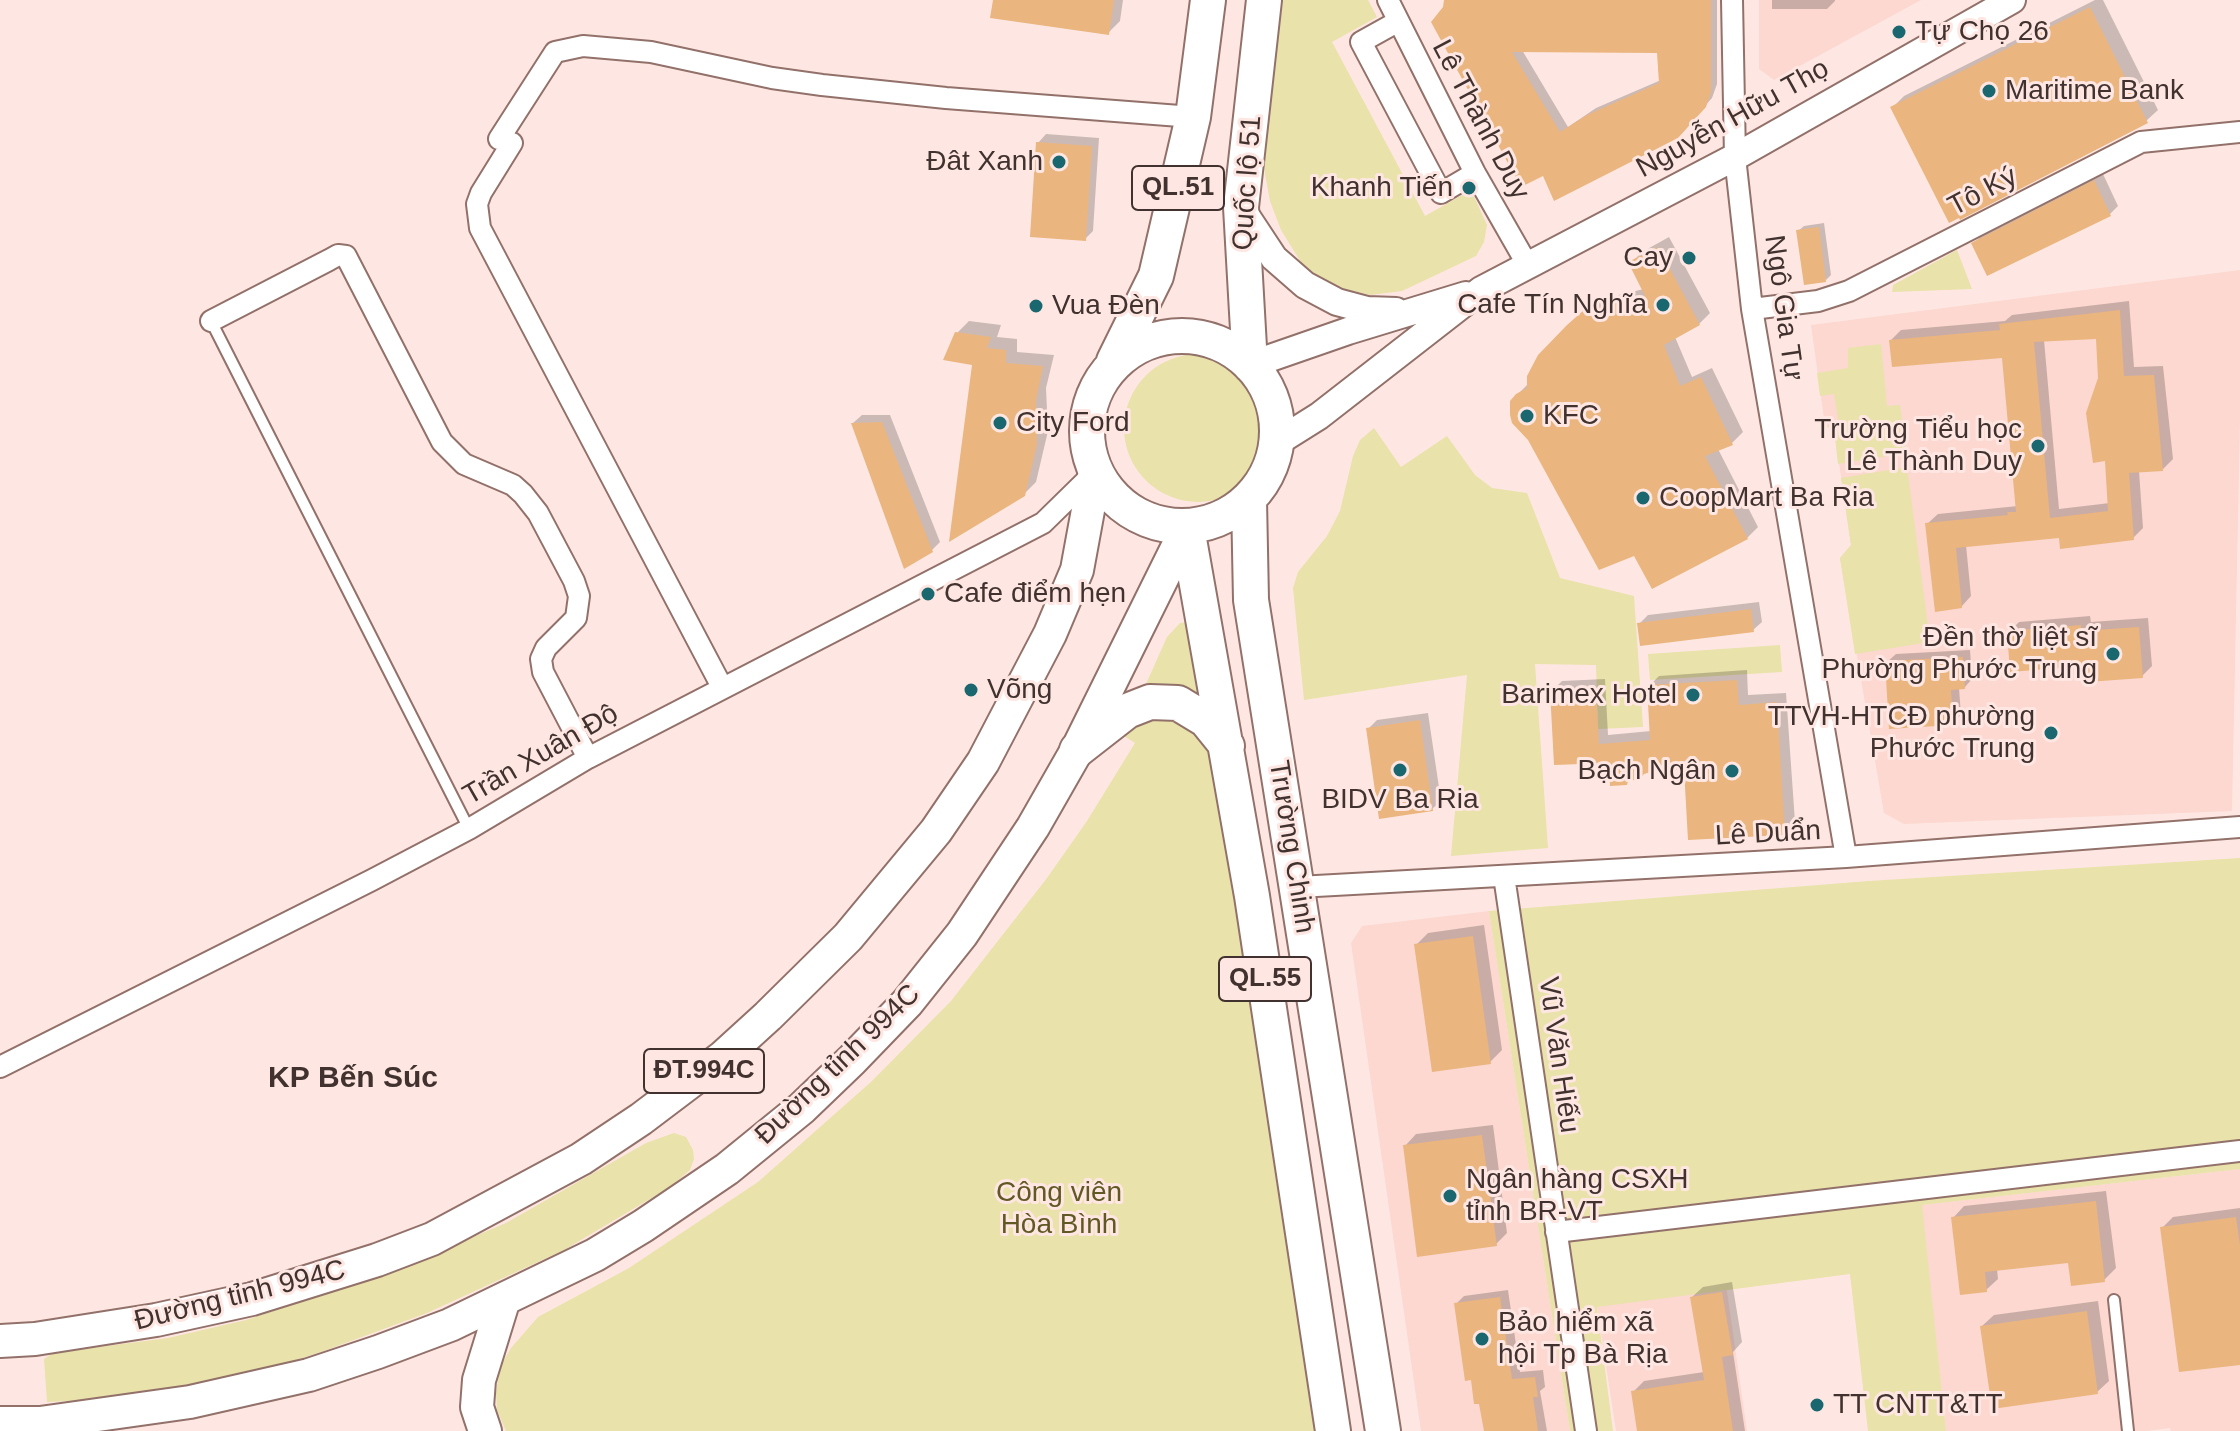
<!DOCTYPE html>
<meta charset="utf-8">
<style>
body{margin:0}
canvas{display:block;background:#fee7e2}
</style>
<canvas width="2240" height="1431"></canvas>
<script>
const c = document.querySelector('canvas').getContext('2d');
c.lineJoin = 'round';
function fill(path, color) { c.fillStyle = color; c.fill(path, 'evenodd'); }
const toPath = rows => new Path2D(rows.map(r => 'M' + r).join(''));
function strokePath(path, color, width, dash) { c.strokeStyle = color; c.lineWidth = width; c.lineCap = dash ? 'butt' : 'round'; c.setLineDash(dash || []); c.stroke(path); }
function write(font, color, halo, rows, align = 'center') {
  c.font = font + ' Helvetica,sans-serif'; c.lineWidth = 6; c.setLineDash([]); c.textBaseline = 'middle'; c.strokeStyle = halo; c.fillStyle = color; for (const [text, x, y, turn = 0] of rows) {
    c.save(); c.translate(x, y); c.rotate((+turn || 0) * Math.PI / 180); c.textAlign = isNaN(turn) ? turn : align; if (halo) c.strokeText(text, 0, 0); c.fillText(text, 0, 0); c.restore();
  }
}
fill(toPath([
 [1759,0,1921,0,1774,80,1759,69],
 [2240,270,2240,419,2232,811,1904,824,1884,813,1840,558,1851,545,1834,429,1825,426,1811,325],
 [1489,911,1570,1431,1421,1431,1351,943,1362,926],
 [2240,1169,2240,1431,2171,1431,2170,1428,2147,1431,1946,1431,1921,1205],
 [1726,1284,1747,1431,1616,1431,1597,1307]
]), '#fcd8d0');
fill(toPath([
 [1283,0,1368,0,1377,17,1332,42,1425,216,1471,190,1487,225,1484,242,1476,256,1402,291,1370,295,1329,285,1307,272,1281,230,1270,201,1265,174,1263,146],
 [1957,250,1972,289,1892,292,1893,285],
 [1881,344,1887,406,1900,405,1906,453,1838,464,1834,429,1825,426,1839,424,1834,394,1820,396,1817,373,1848,368,1848,348],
 '1124 428a74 74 0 1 1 148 0a74 74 0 1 1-148 0Z',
 [1374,428,1401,467,1447,436,1475,475,1492,488,1527,493,1560,578,1634,596,1643,727,1598,729,1596,665,1535,664,1548,848,1451,856,1467,675,1304,700,1293,588,1298,572,1327,536,1340,511,1353,456,1360,440],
 [1907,467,1930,642,1855,654,1840,558,1851,545,1841,478],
 [1189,622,1209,697,1174,685,1146,684,1167,637,1180,623],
 [1780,645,1782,672,1650,680,1648,654],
 [1149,712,1211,731,1318,1431,506,1431,497,1410,496,1392,501,1365,511,1348,538,1317,629,1268,758,1182,872,1081,951,1001,1047,878,1087,821,1135,743,1124,736],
 [2240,858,2240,1169,1922,1205,1946,1431,1868,1431,1850,1274,1597,1307,1613,1431,1570,1431,1489,911,1869,881],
 [674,1133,686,1137,693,1150,694,1159,690,1170,670,1187,564,1250,427,1313,321,1352,243,1377,92,1400,47,1402,44,1359,53,1353,168,1338,246,1320,388,1273,506,1223,646,1143]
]), '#e9e2aa');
fill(toPath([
 [995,0,1123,0,1120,21,1108,33],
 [1446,0,1717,0,1717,84,1712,98,1677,137,1544,173,1445,8],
 [1522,50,1659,51,1661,80,1596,108,1568,127],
 [1772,0,1835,0,1835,1,1827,9,1772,9],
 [2095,0,2103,0,2158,110,2146,121,1893,107,1904,96],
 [1046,134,1099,138,1093,231,1085,239,1038,143],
 [2103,174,2118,206,2110,214,1973,244,1982,235],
 [1824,223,1831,275,1826,280,1798,231,1804,226],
 [1669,237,1710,313,1699,324,1675,337,1692,377,1712,368,1743,432,1732,443,1718,449,1758,527,1747,538,1634,554,1517,395,1529,383,1540,356,1597,300,1644,289,1631,263,1642,252],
 [2129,301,2134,367,2163,366,2173,459,2163,469,2139,471,2143,528,2133,538,2061,536,1966,545,1971,596,1961,607,1927,524,1938,514,2018,506,2004,356,1891,340,1901,330,2005,321,2012,315],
 [2097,337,2110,503,2059,509,2044,340],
 [969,321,1001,325,997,337,1017,339,1017,352,1054,355,1046,388,1048,431,1036,482,1024,494,974,363,957,333],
 [862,415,890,415,940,542,931,551,853,423],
 [1759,602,1762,622,1753,630,1639,624,1648,615],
 [2090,616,2091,622,2148,618,2152,666,2142,676,2087,664,2009,632,2019,622],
 [1970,650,1972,679,1964,688,1959,688,1961,715,1952,723,1887,662,1896,654],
 [1747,670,1748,695,1786,693,1795,822,1784,833,1686,767,1610,761,1552,691,1562,681,1605,679,1608,735,1651,731,1649,686,1659,676],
 [1428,713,1441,801,1432,809,1368,729,1377,720],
 [1484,925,1502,1050,1490,1062,1416,945,1428,933],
 [1493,1125,1507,1233,1496,1244,1405,1146,1416,1134],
 [2106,1191,2116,1268,2104,1280,2070,1261,1997,1269,1998,1279,1986,1290,1953,1218,1964,1206],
 [2240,1208,2240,1363,2162,1228,2173,1217],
 [1732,1282,1742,1342,1733,1352,1745,1431,1639,1431,1633,1392,1644,1381,1704,1372,1692,1297,1703,1287],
 [1508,1290,1520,1372,1543,1370,1545,1387,1540,1391,1547,1431,1486,1431,1481,1401,1472,1378,1456,1304,1464,1296],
 [2098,1301,2109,1381,2097,1392,1982,1326,1994,1315]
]), '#0003');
fill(toPath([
 [993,0,1114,0,1109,35,990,18],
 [1444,0,1711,0,1711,92,1706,107,1678,138,1554,201,1543,176,1521,187,1431,22,1443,7],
 [1512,52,1657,53,1659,83,1587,115,1560,132],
 [2090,7,2148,123,1960,220,1959,218,1949,223,1890,107],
 [1036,142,1092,146,1086,241,1030,237],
 [2094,180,2111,216,1987,276,1971,243],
 [1819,227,1826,282,1804,285,1796,230],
 [1658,247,1700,325,1664,345,1680,386,1701,377,1733,445,1705,456,1748,539,1652,589,1634,556,1599,570,1528,440,1512,423,1510,415,1510,401,1516,394,1527,388,1527,376,1538,355,1567,325,1584,310,1645,296,1628,262],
 [2120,310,2124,376,2154,375,2163,471,2129,473,2134,540,2060,549,2059,538,1956,548,1962,608,1935,612,1925,523,2008,515,2007,512,2016,512,2002,358,1892,367,1889,340,2000,330,1999,324],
 [2096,339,2098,378,2086,413,2093,463,2105,461,2108,511,2050,518,2034,342],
 [955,332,991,337,987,348,1006,350,1006,363,1043,366,1036,401,1037,444,1025,496,949,542,972,365,943,360],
 [882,422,933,552,904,569,851,423],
 [1751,609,1754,632,1640,646,1637,623],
 [2081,625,2081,631,2139,627,2143,678,2087,682,2085,666,2010,672,2007,631],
 [1963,657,1965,689,1951,690,1953,725,1889,729,1885,661],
 [1737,680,1739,705,1777,702,1785,835,1688,840,1684,769,1654,771,1644,774,1640,779,1628,781,1627,785,1610,786,1609,763,1554,765,1550,690,1596,688,1599,744,1650,740,1647,685],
 [1420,720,1433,811,1379,819,1366,728],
 [1473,936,1491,1064,1432,1072,1414,944],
 [1482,1135,1497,1246,1417,1257,1403,1145],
 [2096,1201,2105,1282,2071,1286,2068,1263,1985,1272,1987,1292,1960,1295,1951,1217],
 [2236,1217,2240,1245,2240,1365,2179,1372,2160,1227],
 [1722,1292,1733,1355,1722,1357,1733,1431,1637,1431,1631,1391,1704,1380,1690,1297],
 [1500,1297,1512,1379,1535,1377,1538,1397,1533,1397,1538,1431,1484,1431,1479,1404,1474,1404,1471,1380,1465,1381,1454,1303],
 [2087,1311,2098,1394,1992,1409,1980,1326]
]), '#eab57e');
const service = toPath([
 [211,321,469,829],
 [2114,1300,2128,1431]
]);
const minor = toPath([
 [1388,0,1475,173,1527,264],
 [1732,0,1735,157,1752,309,1846,857],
 [1397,22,1361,42,1441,193,1475,173],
 [499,139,555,52,583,46,651,52,772,78,822,85,946,98,1193,117],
 [512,143,481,193,477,204,480,228,722,687],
 [1752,309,1818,301,1849,291,2141,142,2240,132],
 [211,321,329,260,338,255,346,256,442,442,464,464,513,485,523,494,538,513,574,581,579,596,576,618,546,648,541,659,543,672,588,758],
 [1504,876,1586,1431],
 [1298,887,1846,857,2240,827],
 [0,1067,372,880,469,829,588,758,1043,523,1092,475],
 [1556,1232,2240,1151]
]);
const tertiary = toPath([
 [1241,208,1274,258,1305,285,1337,302,1367,310,1396,311],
 [1250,365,1348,331,1466,295],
 [1276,443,1319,416,1481,290,1735,157,2012,0]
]);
const primary = toPath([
 [0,1341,35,1339,156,1320,252,1299,377,1260,432,1239,581,1159,641,1119,723,1057,768,1016,848,937,936,831,983,762,1050,634,1077,570,1095,472],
 [0,1423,40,1423,190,1402,309,1375,378,1352,450,1325,595,1255,643,1226,727,1169,802,1108,852,1060,907,1003,962,934,1033,827,1077,750,1187,528],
 [485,1431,477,1407,479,1380,504,1299]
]);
const trunk = toPath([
 '1087 431a95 95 0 1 1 190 0a95 95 0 1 1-190 0Z',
 [1114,361,1156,276,1193,117,1208,0],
 [1250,365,1241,207,1264,0],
 [1249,500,1251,600,1383,1431],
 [1187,528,1252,896,1333,1431],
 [1077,750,1127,711,1150,702,1178,703,1206,720,1227,746]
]);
strokePath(service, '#92716a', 14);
strokePath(minor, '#92716a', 24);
strokePath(tertiary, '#92716a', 30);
strokePath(primary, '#92716a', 36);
strokePath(trunk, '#92716a', 38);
strokePath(service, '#fff', 10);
strokePath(minor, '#fff', 20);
strokePath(tertiary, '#fff', 26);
strokePath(primary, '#fff', 32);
strokePath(trunk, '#fff', 34);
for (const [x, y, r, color] of [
 [1899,32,8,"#1b676f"],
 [1989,91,8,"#1b676f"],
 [1059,162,8,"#1b676f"],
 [1469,188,8,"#1b676f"],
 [1689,258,8,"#1b676f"],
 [1663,305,8,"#1b676f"],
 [1036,306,8,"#1b676f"],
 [1527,416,8,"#1b676f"],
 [1000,423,8,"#1b676f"],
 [2038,446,8,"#1b676f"],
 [1643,498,8,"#1b676f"],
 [928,594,8,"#1b676f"],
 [2113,654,8,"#1b676f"],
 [971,690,8,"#1b676f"],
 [1693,695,8,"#1b676f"],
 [2051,733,8,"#1b676f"],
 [1400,770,8,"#1b676f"],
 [1732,771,8,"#1b676f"],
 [1450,1196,8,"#1b676f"],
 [1482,1339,8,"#1b676f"],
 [1817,1405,8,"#1b676f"]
]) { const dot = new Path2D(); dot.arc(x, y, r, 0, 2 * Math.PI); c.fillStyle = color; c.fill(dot); strokePath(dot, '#fee7e2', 3); }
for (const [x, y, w] of [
 [1178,188,92],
 [1265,979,92],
 [704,1071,120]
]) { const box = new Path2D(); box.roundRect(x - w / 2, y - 22, w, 44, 6); c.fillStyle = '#fee7e2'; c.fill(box); strokePath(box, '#41322f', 2); }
write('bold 26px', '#41322f', null, [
 ["QL.51",1178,188],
 ["QL.55",1265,979],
 ["ĐT.994C",704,1071]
]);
write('28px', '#41322f', '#fee7e2', [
 ["Tự Chọ 26",1915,32],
 ["Maritime Bank",2005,91],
 ["Đât Xanh",1043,162,"right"],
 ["Khanh Tiến",1453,188,"right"],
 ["Cay",1673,258,"right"],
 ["Cafe Tín Nghĩa",1647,305,"right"],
 ["Vua Đèn",1052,306],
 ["KFC",1543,416],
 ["City Ford",1016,423],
 ["Trường Tiểu học",2022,430,"right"],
 ["Lê Thành Duy",2022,462,"right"],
 ["CoopMart Ba Ria",1659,498],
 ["Cafe điểm hẹn",944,594],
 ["Đền thờ liệt sĩ",2097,638,"right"],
 ["Phường Phước Trung",2097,670,"right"],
 ["Võng",987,690],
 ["Barimex Hotel",1677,695,"right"],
 ["TTVH-HTCĐ phường",2035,717,"right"],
 ["Phước Trung",2035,749,"right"],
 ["Bạch Ngân",1716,771,"right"],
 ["BIDV Ba Ria",1400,800,"center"],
 ["Ngân hàng CSXH",1466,1180],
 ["tỉnh BR-VT",1466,1212],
 ["Bảo hiểm xã",1498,1323],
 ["hội Tp Bà Rịa",1498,1355],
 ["TT CNTT&TT",1833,1405]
], 'left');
write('28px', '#41322f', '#fee7e2', [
 ["Nguyễn Hữu Thọ",1733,119,-29],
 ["Lê Thành Duy",1480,120,62],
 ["Quốc lộ 51",1248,183,-86],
 ["Tô Ký",1983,192,-28],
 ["Ngô Gia Tự",1783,308,82],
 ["Trần Xuân Độ",541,755,-30],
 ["Lê Duẩn",1768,834,-3],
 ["Trường Chinh",1291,847,81],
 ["Vũ Văn Hiếu",1558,1055,82],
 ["Đường tỉnh 994C",838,1065,-44],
 ["Đường tỉnh 994C",240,1296,-14]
]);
write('28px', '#605923', '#fee7e2', [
 ["Công viên",1059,1193],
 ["Hòa Bình",1059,1225]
]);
write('bold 30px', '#41322f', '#fee7e2', [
 ["KP Bến Súc",353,1079]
]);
</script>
